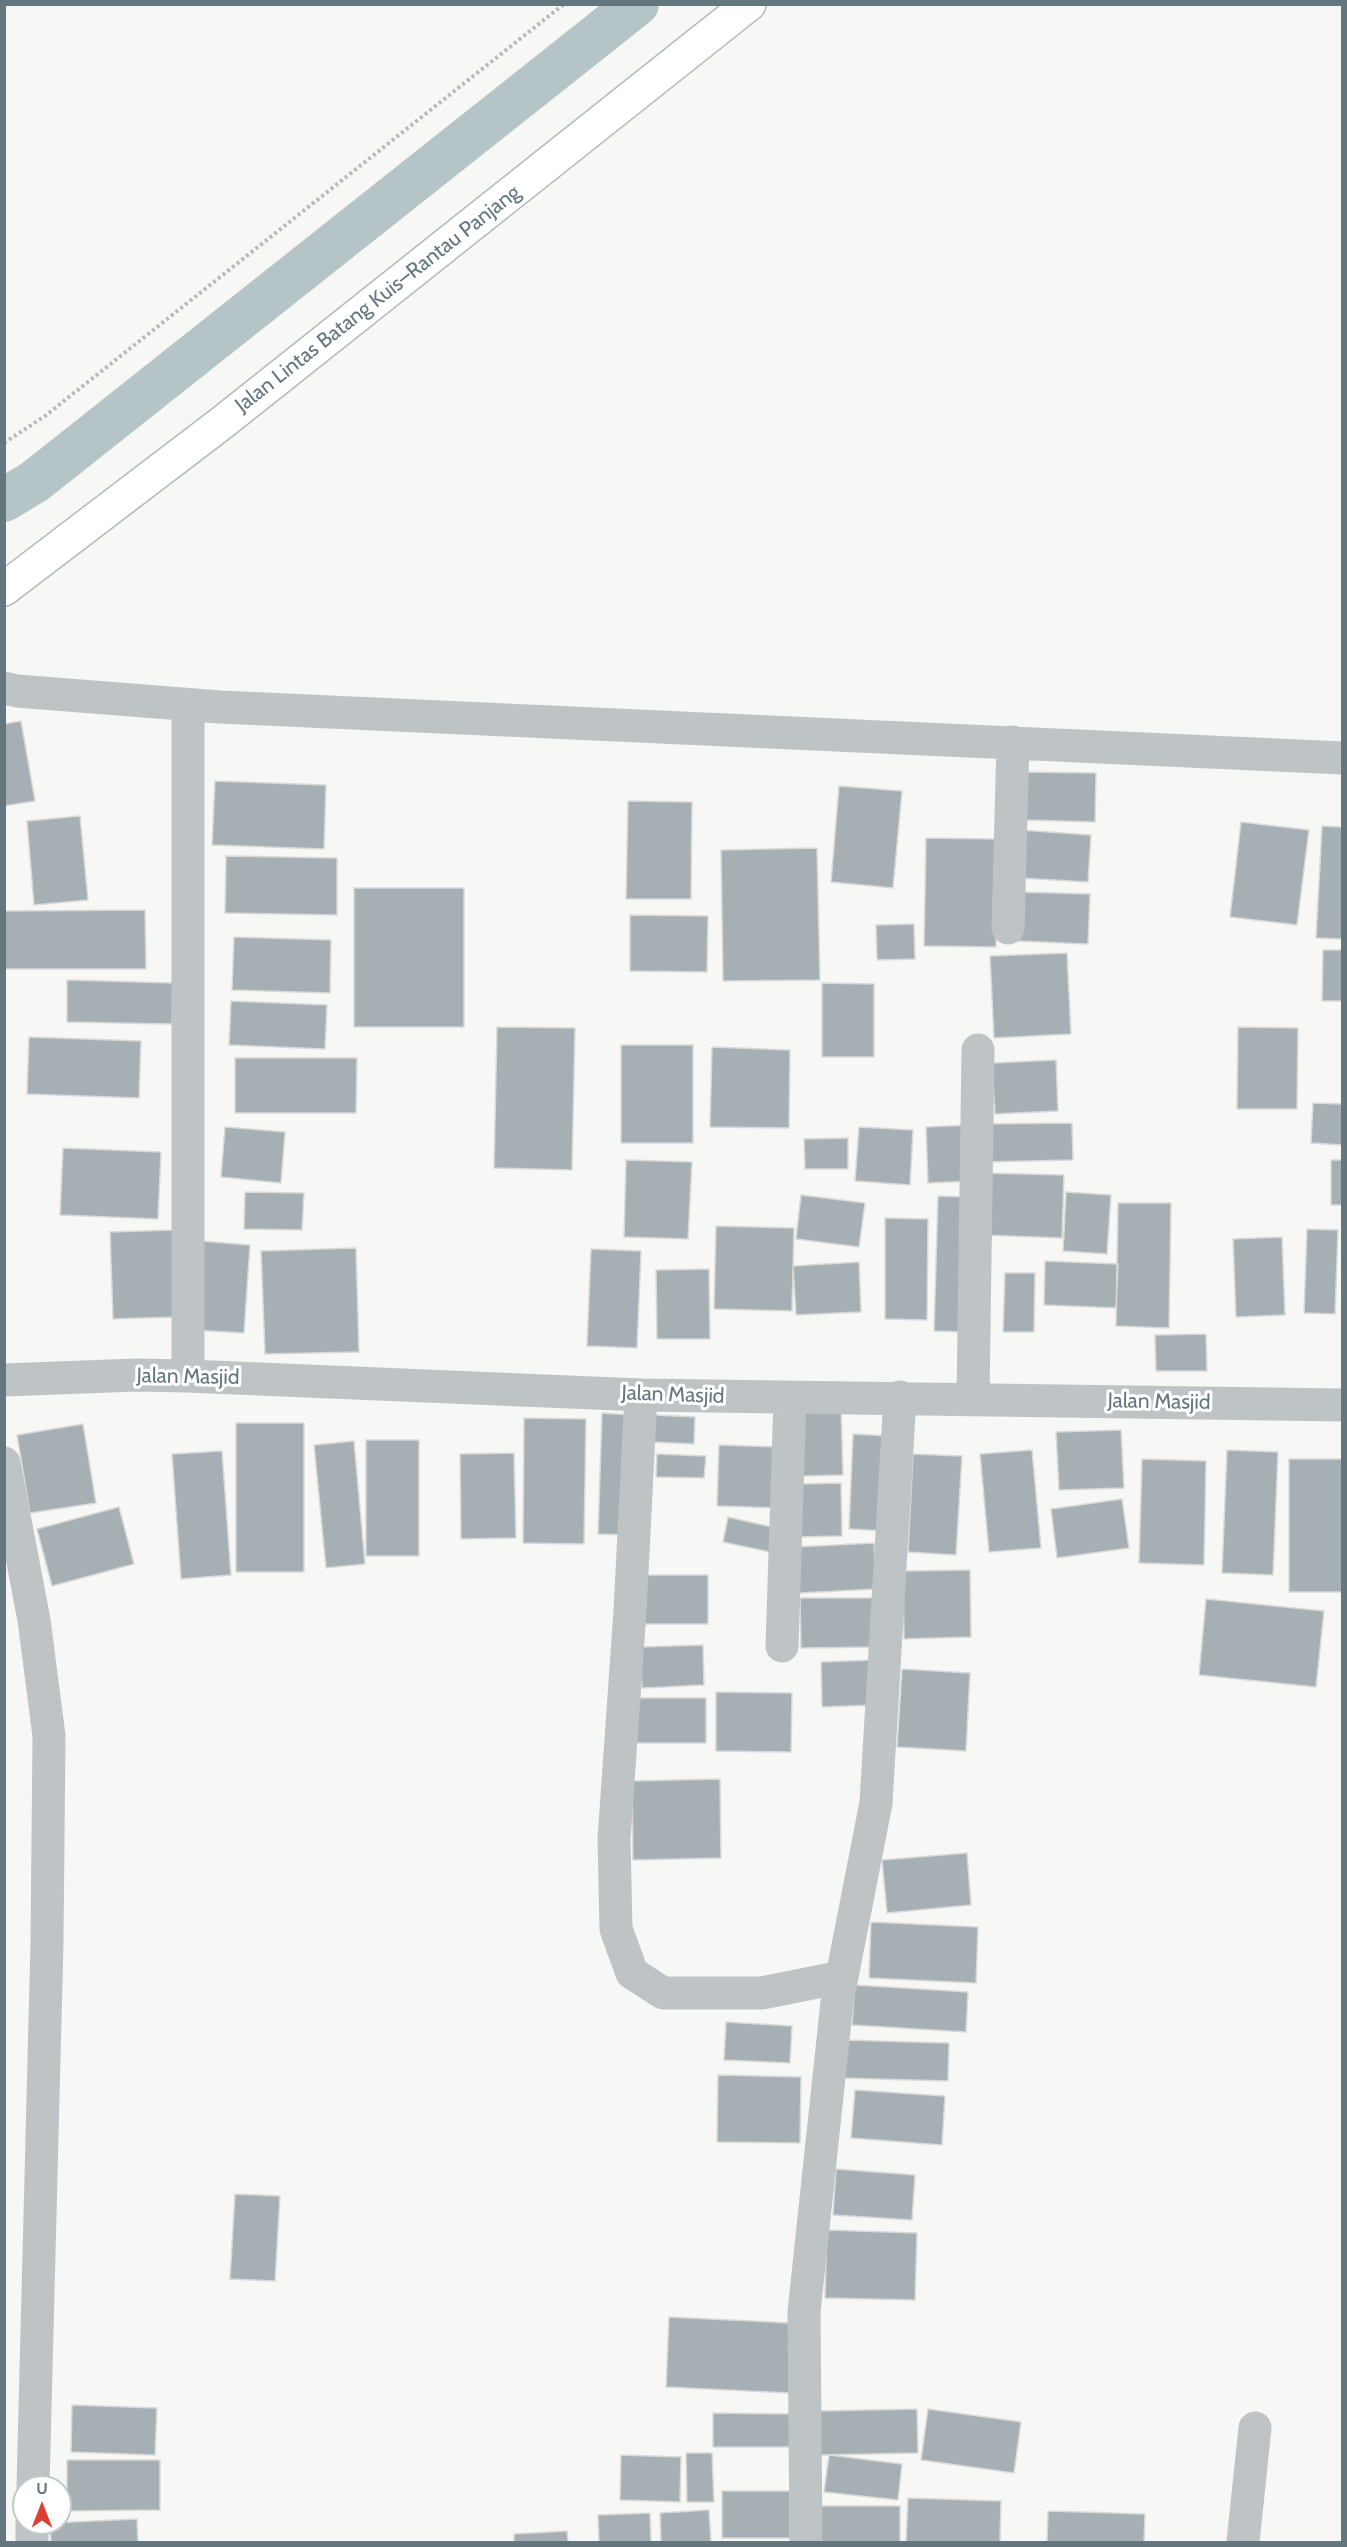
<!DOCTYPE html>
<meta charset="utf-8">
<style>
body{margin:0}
#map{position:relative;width:1347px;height:2547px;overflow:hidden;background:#f7f7f5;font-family:Cabin,sans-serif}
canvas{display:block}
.frame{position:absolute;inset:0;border:6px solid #64777e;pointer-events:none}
.north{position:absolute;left:12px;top:2475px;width:60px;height:60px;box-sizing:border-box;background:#fff;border:2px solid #c1c9cb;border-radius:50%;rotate:0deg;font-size:16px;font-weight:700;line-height:24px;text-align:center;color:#64777e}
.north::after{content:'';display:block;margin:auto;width:21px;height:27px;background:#d84134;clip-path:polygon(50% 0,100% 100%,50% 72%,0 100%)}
</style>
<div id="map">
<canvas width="1347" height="2547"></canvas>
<div class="frame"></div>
<div class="north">U</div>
</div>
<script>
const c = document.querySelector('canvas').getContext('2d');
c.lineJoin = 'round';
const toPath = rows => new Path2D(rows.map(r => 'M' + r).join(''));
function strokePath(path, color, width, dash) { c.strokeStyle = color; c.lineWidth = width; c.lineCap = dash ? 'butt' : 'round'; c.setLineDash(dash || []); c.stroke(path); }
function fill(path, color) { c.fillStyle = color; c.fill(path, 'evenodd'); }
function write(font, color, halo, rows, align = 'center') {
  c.font = font + ' Cabin,sans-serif'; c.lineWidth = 6; c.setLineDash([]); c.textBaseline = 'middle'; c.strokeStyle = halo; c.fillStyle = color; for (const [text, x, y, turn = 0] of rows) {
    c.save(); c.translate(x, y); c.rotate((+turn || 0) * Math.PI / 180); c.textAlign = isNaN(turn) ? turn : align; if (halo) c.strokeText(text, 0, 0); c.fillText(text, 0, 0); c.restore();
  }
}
strokePath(toPath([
 [4,500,34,482,637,4]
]), '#b5c4c6', 44);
const building = toPath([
 [21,721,35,801,4,806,4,724,21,721],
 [1025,772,1096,773,1095,822,1024,820,1025,772],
 [215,781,326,785,324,849,212,845,215,781],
 [839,786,902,791,893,888,831,882,839,786],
 [628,801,692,802,691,899,626,899,628,801],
 [80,816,88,900,34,905,27,821,80,816],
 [1241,822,1309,830,1297,925,1230,917,1241,822],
 [1322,826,1342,827,1342,939,1316,938,1322,826],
 [1021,830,1091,835,1088,882,1019,878,1021,830],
 [926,838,997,839,996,947,924,946,926,838],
 [817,848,820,980,723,981,721,850,817,848],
 [226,856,337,858,337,915,225,913,226,856],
 [354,888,464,888,464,1027,354,1027,354,888],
 [1019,892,1090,894,1088,944,1017,941,1019,892],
 [145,910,146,969,4,969,4,911,145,910],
 [630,915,708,916,707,972,630,971,630,915],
 [914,924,915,959,877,960,876,925,914,924],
 [234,937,331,940,330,993,232,990,234,937],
 [1323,950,1342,950,1342,1001,1322,1001,1323,950],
 [1067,953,1071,1034,994,1038,990,956,1067,953],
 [67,980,173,983,172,1024,67,1022,67,980],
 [822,983,874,984,874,1057,822,1057,822,983],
 [231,1001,327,1005,325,1049,229,1045,231,1001],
 [497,1027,575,1028,572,1170,494,1168,497,1027],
 [1238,1027,1298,1028,1297,1109,1237,1109,1238,1027],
 [29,1037,141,1041,139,1098,27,1094,29,1037],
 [621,1045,693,1045,693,1143,621,1143,621,1045],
 [712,1047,790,1050,789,1128,710,1127,712,1047],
 [235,1058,357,1058,356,1113,235,1113,235,1058],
 [1056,1060,1058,1111,995,1114,992,1063,1056,1060],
 [1313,1103,1342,1104,1342,1145,1311,1143,1313,1103],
 [1072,1123,1073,1160,984,1162,983,1124,1072,1123],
 [970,1125,973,1181,928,1183,926,1127,970,1125],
 [225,1127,285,1132,281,1183,221,1177,225,1127],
 [859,1127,913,1130,910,1185,855,1181,859,1127],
 [848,1138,848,1169,805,1169,804,1139,848,1138],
 [63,1148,161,1152,158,1219,60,1215,63,1148],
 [626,1160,692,1162,688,1239,624,1237,626,1160],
 [1331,1160,1342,1160,1342,1205,1331,1205,1331,1160],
 [984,1173,1064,1175,1062,1238,982,1235,984,1173],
 [245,1192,304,1193,302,1230,244,1229,245,1192],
 [1066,1192,1111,1195,1107,1254,1063,1251,1066,1192],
 [801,1195,865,1203,859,1247,796,1239,801,1195],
 [938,1196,969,1197,966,1332,934,1331,938,1196],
 [1118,1203,1171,1203,1169,1328,1116,1326,1118,1203],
 [885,1218,928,1219,927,1320,885,1319,885,1218],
 [716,1226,794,1228,792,1311,714,1309,716,1226],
 [1307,1229,1338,1230,1335,1314,1304,1313,1307,1229],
 [174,1230,177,1317,113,1319,110,1232,174,1230],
 [1282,1237,1285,1315,1236,1317,1233,1239,1282,1237],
 [201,1241,250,1245,244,1333,194,1330,201,1241],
 [356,1248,359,1352,265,1354,261,1251,356,1248],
 [591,1249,641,1251,637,1348,587,1346,591,1249],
 [1045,1261,1118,1264,1116,1308,1044,1305,1045,1261],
 [859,1262,861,1312,796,1315,793,1266,859,1262],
 [709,1269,710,1339,657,1339,656,1270,709,1269],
 [1005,1273,1035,1273,1034,1332,1003,1332,1005,1273],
 [1206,1334,1207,1371,1156,1371,1155,1335,1206,1334],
 [841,1407,843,1475,803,1476,800,1409,841,1407],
 [602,1413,630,1415,626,1535,598,1534,602,1413],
 [653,1415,695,1417,694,1444,652,1442,653,1415],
 [524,1418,586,1419,584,1544,523,1543,524,1418],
 [236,1423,304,1423,304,1572,236,1572,236,1423],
 [83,1424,96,1503,30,1513,17,1435,83,1424],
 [1121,1430,1124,1488,1059,1490,1056,1432,1121,1430],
 [853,1434,891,1436,887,1531,849,1529,853,1434],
 [366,1440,419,1440,419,1556,366,1556,366,1440],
 [354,1441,365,1564,326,1568,314,1445,354,1441],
 [719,1445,781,1447,779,1508,717,1506,719,1445],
 [1032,1450,1041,1548,989,1552,980,1454,1032,1450],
 [1227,1450,1278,1452,1273,1575,1222,1573,1227,1450],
 [222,1451,231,1575,181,1579,172,1454,222,1451],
 [514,1453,516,1538,461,1539,460,1454,514,1453],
 [657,1454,706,1456,704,1478,656,1477,657,1454],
 [913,1454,962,1456,956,1555,908,1552,913,1454],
 [1142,1459,1206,1461,1204,1565,1139,1563,1142,1459],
 [1289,1459,1342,1459,1342,1592,1289,1592,1289,1459],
 [841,1483,842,1536,798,1537,797,1484,841,1483],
 [1122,1499,1129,1548,1057,1558,1051,1509,1122,1499],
 [119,1507,134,1564,52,1586,37,1529,119,1507],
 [728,1517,776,1528,770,1552,723,1542,728,1517],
 [874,1543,876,1589,799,1593,796,1547,874,1543],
 [970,1570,971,1637,904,1639,903,1571,970,1570],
 [642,1575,708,1575,708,1624,642,1624,642,1575],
 [800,1598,876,1598,877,1647,801,1648,800,1598],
 [1206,1599,1324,1611,1316,1687,1199,1675,1206,1599],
 [703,1645,704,1685,642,1688,640,1647,703,1645],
 [874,1660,876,1705,822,1707,821,1662,874,1660],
 [902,1669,970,1673,966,1751,897,1747,902,1669],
 [716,1692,792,1693,791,1752,716,1751,716,1692],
 [634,1698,706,1698,706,1743,634,1743,634,1698],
 [720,1779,721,1858,633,1860,632,1781,720,1779],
 [967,1853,971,1905,887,1913,882,1860,967,1853],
 [871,1922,978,1927,976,1983,869,1978,871,1922],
 [855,1985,968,1992,966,2032,852,2025,855,1985],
 [726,2022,792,2026,790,2063,724,2060,726,2022],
 [842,2040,949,2043,948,2081,841,2078,842,2040],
 [718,2075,801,2077,800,2143,717,2142,718,2075],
 [855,2090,945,2096,942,2145,851,2138,855,2090],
 [836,2169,915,2175,912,2220,833,2215,836,2169],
 [235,2194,280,2196,275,2281,230,2279,235,2194],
 [827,2230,917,2233,915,2300,825,2298,827,2230],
 [669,2317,792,2323,789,2393,666,2387,669,2317],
 [72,2405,157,2408,155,2455,71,2452,72,2405],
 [917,2409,918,2453,820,2455,819,2411,917,2409],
 [928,2409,1021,2422,1014,2473,921,2460,928,2409],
 [713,2413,794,2414,794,2447,713,2447,713,2413],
 [686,2453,712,2453,714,2502,687,2502,686,2453],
 [621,2455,681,2457,680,2502,620,2500,621,2455],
 [829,2455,902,2464,898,2500,824,2492,829,2455],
 [67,2460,160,2460,160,2510,67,2511,67,2460],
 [722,2491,790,2491,790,2538,722,2538,722,2491],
 [908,2498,1001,2501,1000,2542,906,2542,908,2498],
 [818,2506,900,2506,900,2542,818,2542,818,2506],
 [709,2510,711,2542,661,2542,660,2513,709,2510],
 [1048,2511,1145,2514,1144,2542,1047,2542,1048,2511],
 [650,2513,651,2542,599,2542,598,2515,650,2513],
 [137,2519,138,2542,51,2542,50,2523,137,2519],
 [567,2531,568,2542,514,2542,514,2534,567,2531]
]);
fill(building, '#a6b0b4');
strokePath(building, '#d9d9d7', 1.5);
const major = toPath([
 [4,589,223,422,749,4]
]);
strokePath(major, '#b2b8bb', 36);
strokePath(toPath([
 [4,443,45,416,564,4]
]), '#b7bbbd', 4, [3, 3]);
strokePath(toPath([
 [4,688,17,691,220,707,1342,758],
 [188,705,188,1376],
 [1008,928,1013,742],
 [4,1380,136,1375,188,1376,641,1395,1342,1405],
 [641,1395,630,1611,614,1839,616,1929,632,1973,663,1993,762,1993,842,1977],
 [973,1398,978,1050],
 [4,1463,34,1620,49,1736,47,1943,33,2487],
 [782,1646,790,1398],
 [32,2542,32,2523],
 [806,2542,804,2312,837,2002,876,1803,900,1397],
 [1243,2542,1255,2428]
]), '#bec4c6', 33);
strokePath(major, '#fff', 33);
write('21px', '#64777e', '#fff', [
 ["Jalan Lintas Batang Kuis–Rantau Panjang",378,299,-38],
 ["Jalan Masjid",188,1377,1],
 ["Jalan Masjid",673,1395,2],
 ["Jalan Masjid",1159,1402,1]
]);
</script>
